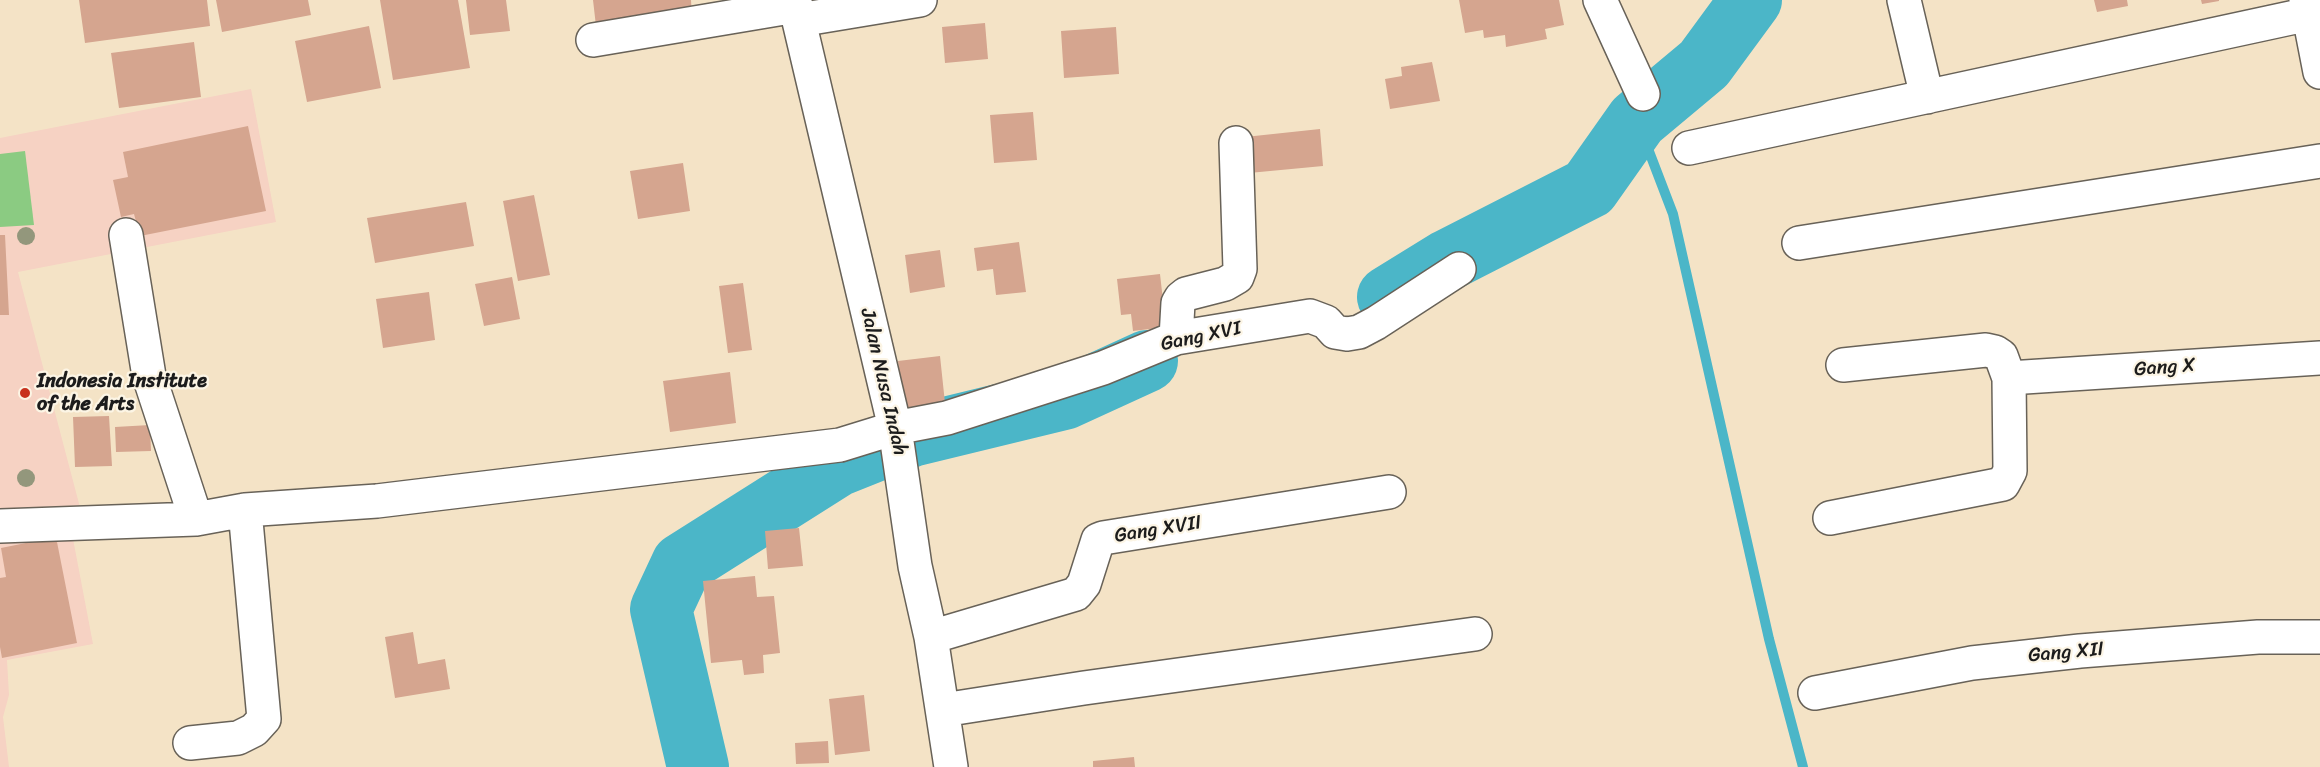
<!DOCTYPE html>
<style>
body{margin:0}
canvas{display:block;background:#f4e3c6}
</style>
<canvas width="2320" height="767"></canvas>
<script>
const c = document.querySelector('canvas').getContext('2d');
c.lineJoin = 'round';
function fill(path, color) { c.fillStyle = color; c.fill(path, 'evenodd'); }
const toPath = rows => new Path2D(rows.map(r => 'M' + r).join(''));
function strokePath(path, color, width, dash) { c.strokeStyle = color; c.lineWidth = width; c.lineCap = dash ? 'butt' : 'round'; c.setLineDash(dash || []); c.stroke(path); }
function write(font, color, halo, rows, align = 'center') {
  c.font = font + ' Sriracha,sans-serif'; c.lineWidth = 4.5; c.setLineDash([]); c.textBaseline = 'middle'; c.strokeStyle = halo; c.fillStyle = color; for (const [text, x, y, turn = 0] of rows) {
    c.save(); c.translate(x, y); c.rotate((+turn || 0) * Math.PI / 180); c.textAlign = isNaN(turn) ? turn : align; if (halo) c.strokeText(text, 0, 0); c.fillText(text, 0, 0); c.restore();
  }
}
fill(toPath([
 [251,89,276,222,18,272,82,515,70,523,93,644,7,660,9,695,3,717,9,767,0,767,0,138]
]), '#f6d2c3');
fill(toPath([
 [25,151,34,225,0,227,0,154]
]), '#8bcb82');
strokePath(toPath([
 [1637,120,1673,214,1769,639,1803,767]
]), '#4bb6c8', 10);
strokePath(toPath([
 [1388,297,1448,260,1589,188,1637,120,1704,64,1751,0],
 [698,767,661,609,682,564,837,466,912,436,1064,399,1147,361]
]), '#4bb6c8', 62);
fill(toPath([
 [79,0,207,0,210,26,85,43],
 [216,0,308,0,311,15,222,32],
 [380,0,458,0,470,68,393,80],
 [466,0,506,0,510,31,470,35],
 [593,0,691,0,692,17,596,26],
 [1459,0,1559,0,1564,25,1545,29,1547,39,1506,47,1505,35,1484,38,1483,30,1465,33],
 [2094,0,2127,0,2128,6,2097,12],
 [2201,0,2219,0,2219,1,2202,4],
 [985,23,988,59,945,63,942,27],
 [369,26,381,88,307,102,295,41],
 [1116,27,1119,74,1064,78,1061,31],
 [194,42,201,97,119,108,111,53],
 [1432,62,1440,101,1390,109,1385,79,1402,76,1401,67],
 [1033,112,1037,160,994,163,990,115],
 [248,126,266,211,140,236,134,214,121,217,113,180,128,177,123,152],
 [1320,129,1323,166,1249,173,1245,137],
 [683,163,690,211,638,219,630,171],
 [534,195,550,275,518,281,503,201],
 [466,202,474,246,375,263,367,218],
 [0,235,5,235,9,315,0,315],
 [1019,242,1026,292,996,295,993,269,977,271,974,248],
 [940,250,945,287,910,293,905,255],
 [1160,274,1166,327,1133,331,1131,314,1121,315,1117,279],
 [512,277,520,319,484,326,475,284],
 [743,283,752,350,728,353,719,286],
 [429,292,435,340,383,348,376,299],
 [940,356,945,403,903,408,898,361],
 [730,372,736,423,670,432,663,381],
 [109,416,112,466,75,467,73,417],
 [150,425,151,451,116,452,115,427],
 [799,528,803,566,768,569,765,531],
 [56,537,77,643,2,658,0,647,0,578,6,577,1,548],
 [755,576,757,597,774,596,780,653,763,655,764,673,744,675,742,660,711,663,703,581],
 [413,632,418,664,445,659,450,689,395,698,385,637],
 [864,695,870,751,835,755,829,699],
 [828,741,829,763,796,764,795,743],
 [1134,757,1135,767,1093,767,1093,761]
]), '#d5a58f');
const minor = toPath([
 [794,0,895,428,915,566,931,637,951,767],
 [1600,0,1643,94],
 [1904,0,1927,97],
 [2306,0,2320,72],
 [799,20,920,0],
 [593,40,796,6],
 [1689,148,2309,14],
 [126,235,149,376,196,519],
 [1799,243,2320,161],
 [1176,338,1178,303,1181,298,1186,294,1225,284,1237,277,1240,269,1236,143],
 [2009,378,2320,358],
 [1830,518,2003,484,2010,471,2009,378,2001,356,1995,352,1986,350,1843,365],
 [0,526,196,519,245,510,377,501,840,445,895,428,947,418,1103,368,1176,338,1310,316,1326,322,1335,332,1347,334,1359,332,1376,323,1459,269],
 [931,637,1076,594,1084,584,1098,540,1103,538,1389,492],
 [1815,693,1972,663,2080,651,2258,637,2320,637],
 [943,710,1084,688,1475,634],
 [190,743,238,738,254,730,264,719,245,510]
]);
strokePath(minor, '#686258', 36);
strokePath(minor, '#fff', 33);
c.fillStyle = '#93977c';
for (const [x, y] of [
 [26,236],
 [26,478]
]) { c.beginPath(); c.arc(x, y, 9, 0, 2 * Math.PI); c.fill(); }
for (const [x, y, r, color] of [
 [25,393,6,"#c8321e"]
]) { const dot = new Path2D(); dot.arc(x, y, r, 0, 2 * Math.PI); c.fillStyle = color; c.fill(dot); strokePath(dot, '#fcf5e5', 2); }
write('20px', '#1c1c1c', '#fcf5e5', [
 ["Gang XVI",1201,337,-12],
 ["Gang X",2165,368,-4],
 ["Jalan Nusa Indah",883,382,77],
 ["Gang XVII",1158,530,-9],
 ["Gang XII",2066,653,-5]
]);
write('bold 20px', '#1c1c1c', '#fcf5e5', [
 ["Indonesia Institute",37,382],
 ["of the Arts",37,405]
], 'left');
</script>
